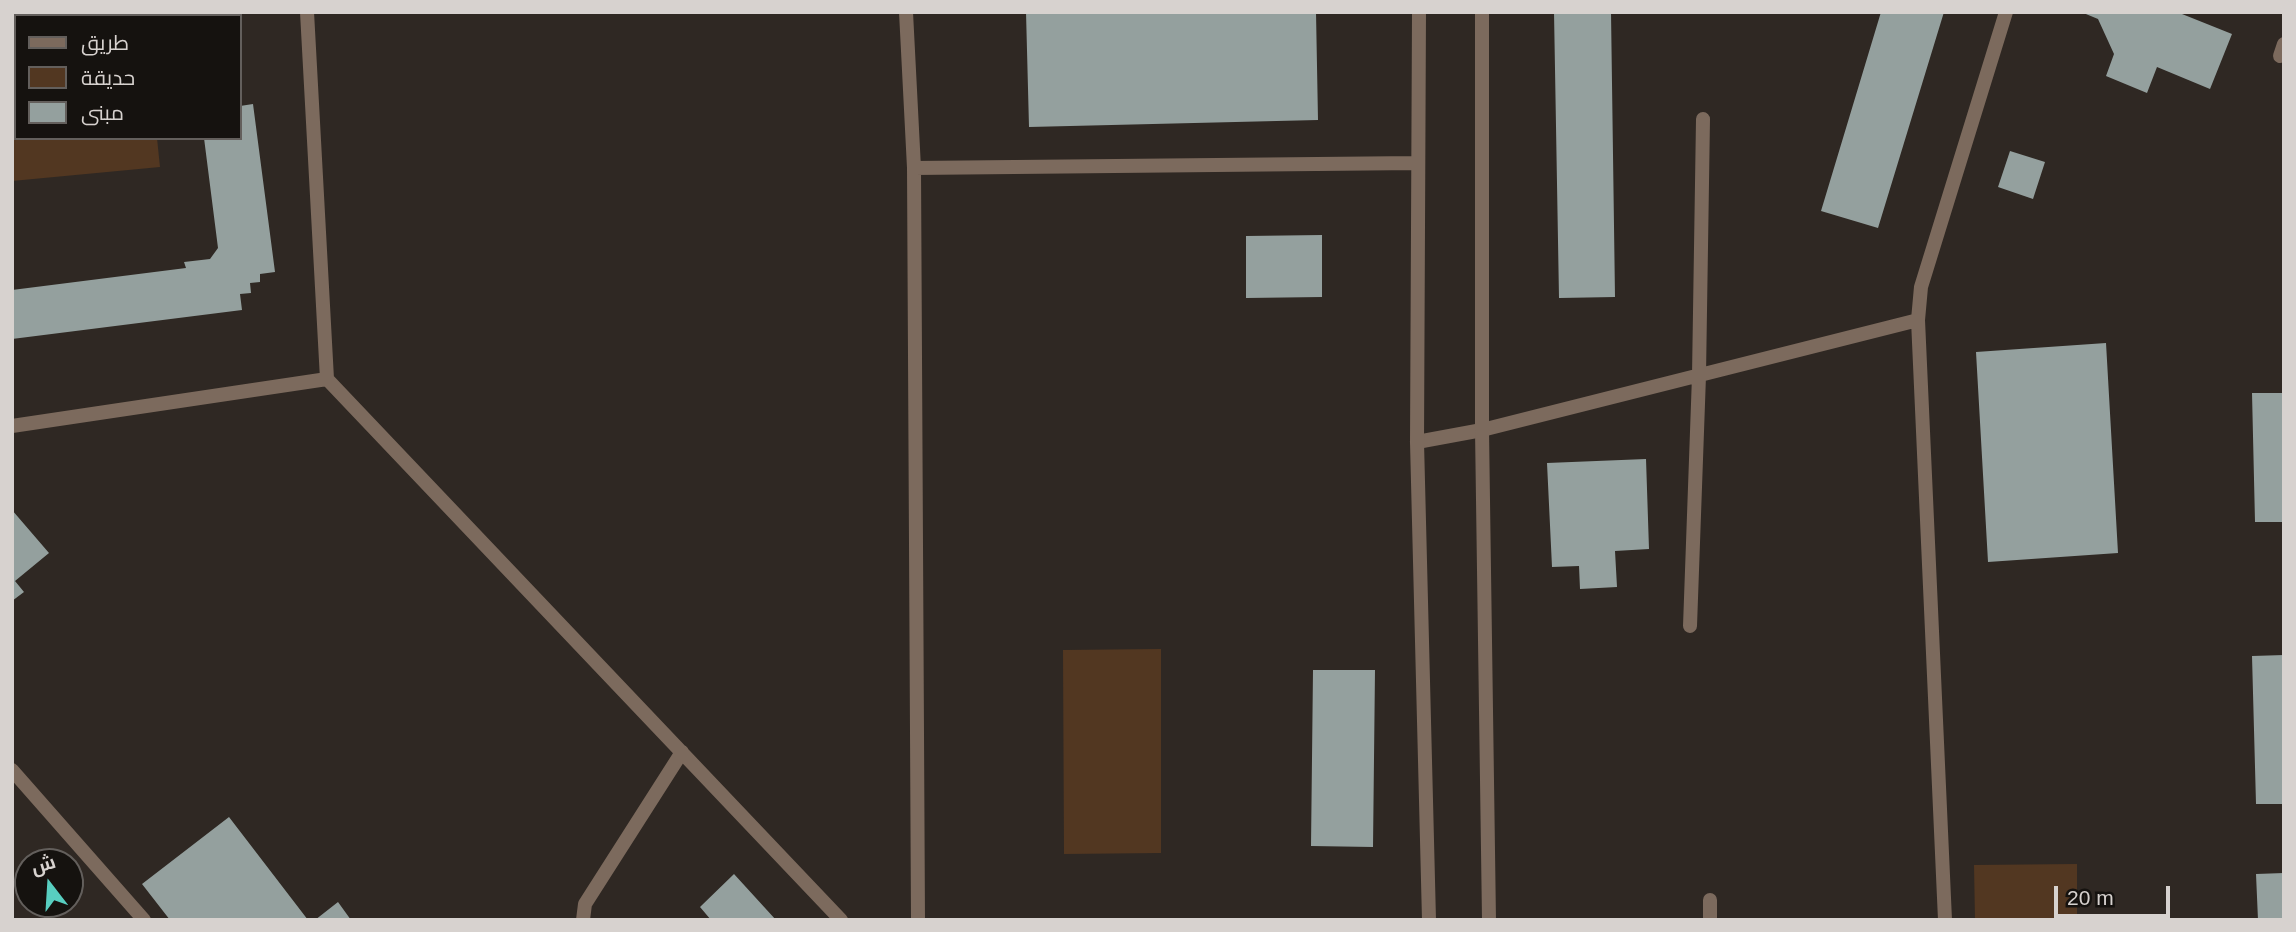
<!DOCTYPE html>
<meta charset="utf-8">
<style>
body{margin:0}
#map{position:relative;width:2296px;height:932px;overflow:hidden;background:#2f2823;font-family:Arial,Cairo,sans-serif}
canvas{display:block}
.frame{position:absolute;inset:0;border:14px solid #d7d2cf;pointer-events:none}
.legend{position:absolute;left:14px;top:14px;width:228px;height:126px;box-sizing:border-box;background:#15120f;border:2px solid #635f5c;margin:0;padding:9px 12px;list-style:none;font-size:21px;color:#d7d2cf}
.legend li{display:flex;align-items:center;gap:14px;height:35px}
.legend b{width:35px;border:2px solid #635f5c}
.north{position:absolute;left:14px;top:848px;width:70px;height:70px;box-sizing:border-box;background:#15120f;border:2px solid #635f5c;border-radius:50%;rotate:343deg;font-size:19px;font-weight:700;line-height:28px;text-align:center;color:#d7d2cf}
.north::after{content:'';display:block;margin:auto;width:24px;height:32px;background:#58cec0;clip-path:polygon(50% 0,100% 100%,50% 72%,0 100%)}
.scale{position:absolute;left:2054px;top:886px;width:116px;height:32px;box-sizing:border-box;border:4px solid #d7d2cf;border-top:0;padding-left:9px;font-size:21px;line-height:24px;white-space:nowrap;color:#d7d2cf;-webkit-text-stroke:5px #15120f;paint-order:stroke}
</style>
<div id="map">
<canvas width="2296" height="932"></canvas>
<div class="frame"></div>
<ul class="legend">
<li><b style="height:9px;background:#7c6a5d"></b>طريق</li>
<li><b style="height:19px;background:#523721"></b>حديقة</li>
<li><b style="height:19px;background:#94a09e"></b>مبنى</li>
</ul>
<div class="north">ش</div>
<div class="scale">20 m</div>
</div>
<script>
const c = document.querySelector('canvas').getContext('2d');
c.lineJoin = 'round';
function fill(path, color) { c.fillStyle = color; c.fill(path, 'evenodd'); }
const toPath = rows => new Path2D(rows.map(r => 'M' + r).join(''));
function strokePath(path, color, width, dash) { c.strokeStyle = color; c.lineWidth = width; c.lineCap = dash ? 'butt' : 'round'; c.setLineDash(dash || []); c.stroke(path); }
fill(toPath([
 [12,48,16,48,16,138,157,138,160,167,12,181],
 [1161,649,1161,853,1064,854,1063,650],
 [2077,864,2077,920,1975,920,1974,865]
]), '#523721');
fill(toPath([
 [1026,12,1316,12,1318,120,1029,127],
 [1554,12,1611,12,1615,297,1559,298],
 [1881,12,1944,12,1878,228,1821,211],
 [2081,12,2177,12,2232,34,2210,89,2157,67,2147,93,2106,76,2114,54,2098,19],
 [253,104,275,272,260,274,260,282,250,283,251,293,240,294,242,310,12,339,12,290,186,268,184,262,210,259,218,248,204,138,240,138,240,106],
 [2010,151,2045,162,2033,199,1998,187],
 [1322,235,1322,297,1246,298,1246,236],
 [2106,343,2118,553,1988,562,1976,352],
 [2252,393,2284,393,2284,522,2255,522],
 [1646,459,1649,549,1615,551,1617,587,1580,589,1579,566,1552,567,1547,463],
 [12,510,49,553,15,581,24,592,12,601],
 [2284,655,2284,804,2256,804,2252,656],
 [1313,670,1375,670,1373,847,1311,846],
 [229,817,308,920,170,920,142,884],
 [2284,873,2284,920,2258,920,2256,874],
 [734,874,776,920,711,920,700,907],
 [338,902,351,920,315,920]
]), '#94a09e');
strokePath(toPath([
 [1417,442,1482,430,1918,320],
 [1690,626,1699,376,1703,119],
 [1710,920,1710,900],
 [1945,920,1918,320,1921,287,2006,12]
]), '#7c6a5d', 14);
strokePath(toPath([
 [307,12,327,379],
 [906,12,914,168,918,920],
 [1419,12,1417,442,1429,920],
 [1482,12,1482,430,1489,920],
 [2280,56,2284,44],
 [914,168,1417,163],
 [12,426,327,379,841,920],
 [12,770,144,920],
 [583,920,585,904,682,752]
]), '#7c6a5d', 14);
</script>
